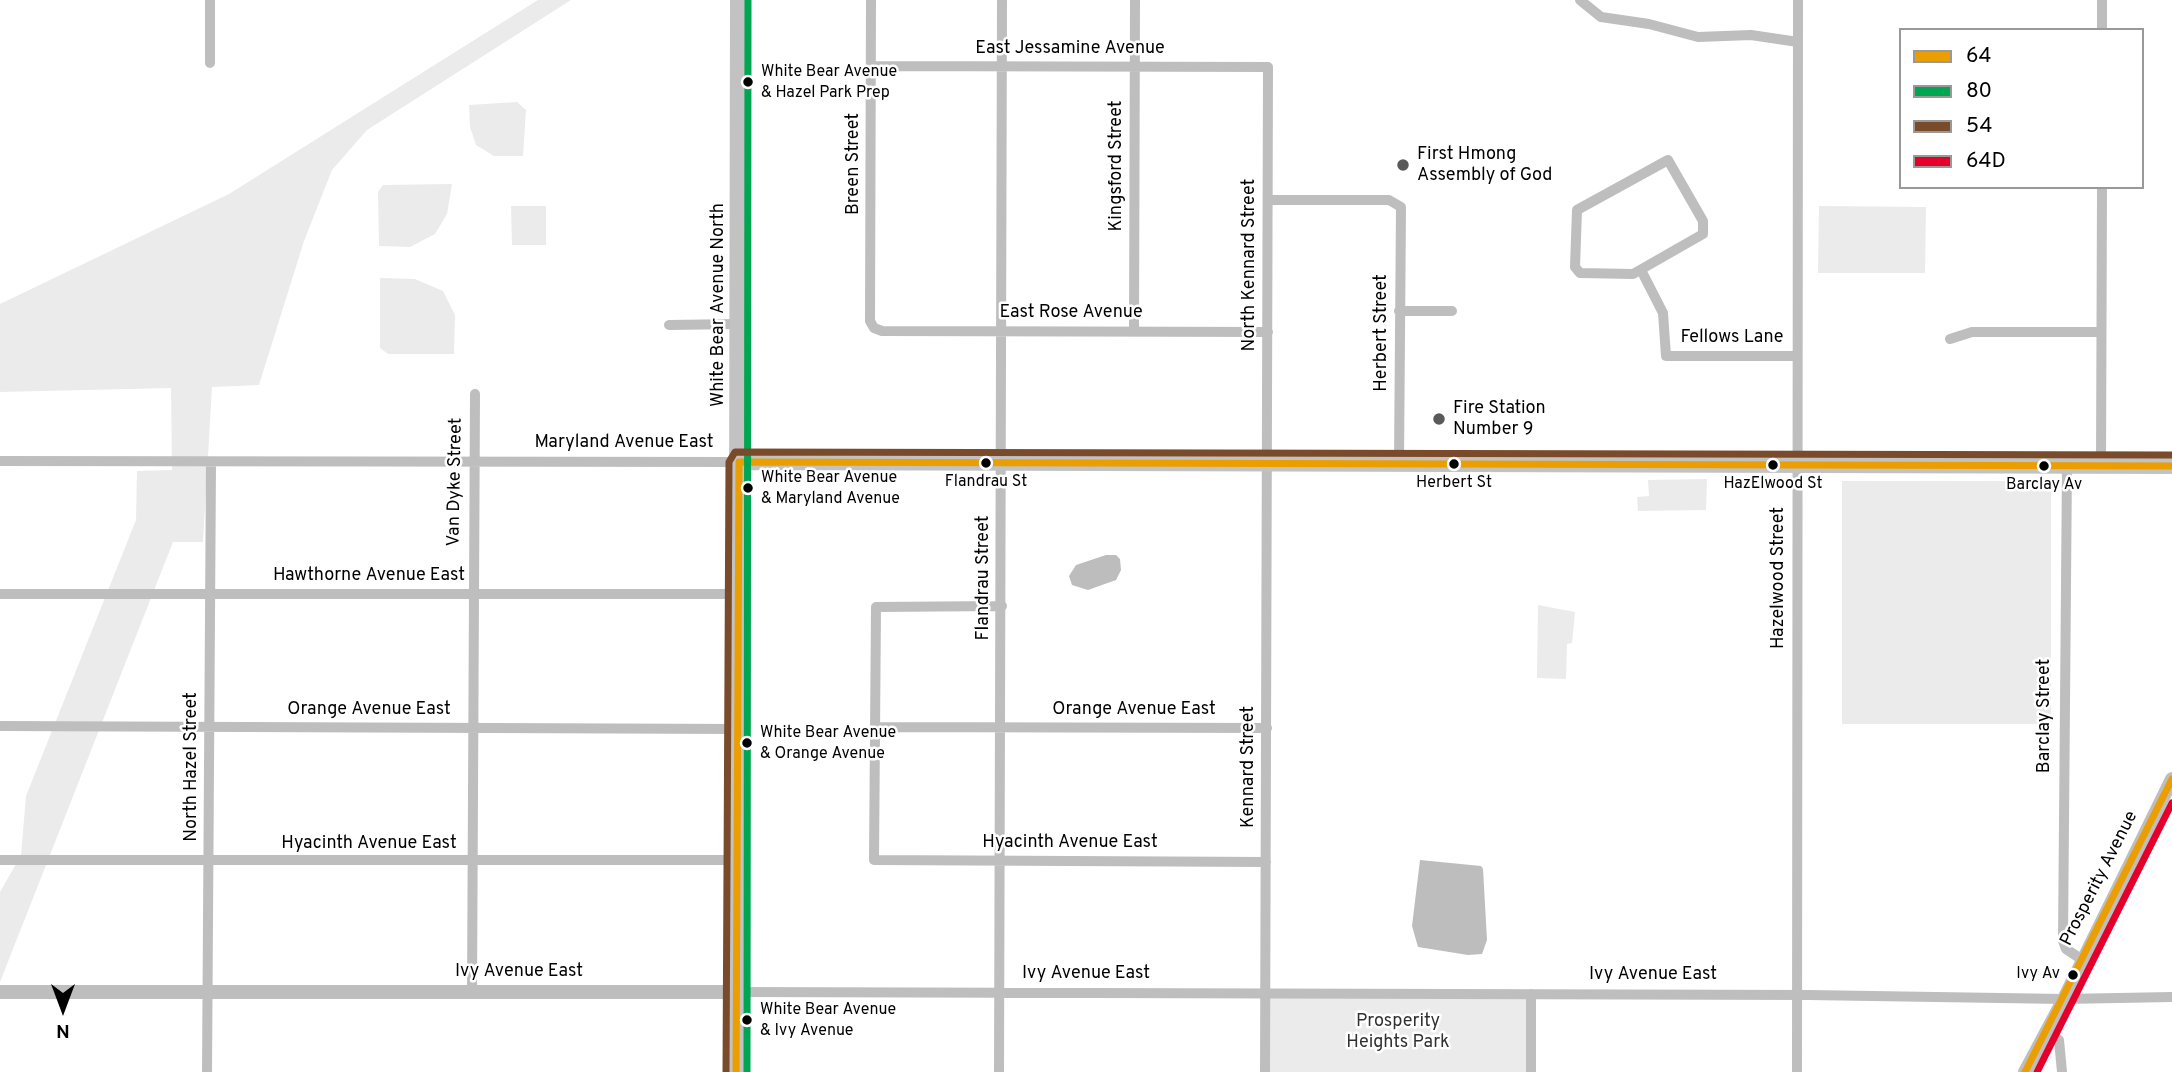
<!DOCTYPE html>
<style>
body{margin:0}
#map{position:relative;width:2172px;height:1072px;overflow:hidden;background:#fff;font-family:Overpass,sans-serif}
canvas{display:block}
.legend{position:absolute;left:1899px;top:28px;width:245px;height:161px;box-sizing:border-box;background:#fff;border:2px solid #999;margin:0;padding:9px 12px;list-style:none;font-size:21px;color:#000}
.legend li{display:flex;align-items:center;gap:14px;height:35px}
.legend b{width:35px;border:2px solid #999}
.north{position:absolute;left:28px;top:974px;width:70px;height:70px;-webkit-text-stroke:5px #fff;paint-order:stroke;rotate:180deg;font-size:19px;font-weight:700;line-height:28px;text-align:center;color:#000}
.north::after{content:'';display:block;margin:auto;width:24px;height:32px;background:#000;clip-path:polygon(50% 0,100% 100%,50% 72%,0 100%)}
</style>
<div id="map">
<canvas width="2172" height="1072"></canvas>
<ul class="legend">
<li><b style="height:9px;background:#eb9e00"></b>64</li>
<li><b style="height:9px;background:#00a651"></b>80</li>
<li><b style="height:9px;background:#7a4b2a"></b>54</li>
<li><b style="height:9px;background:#e4002b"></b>64D</li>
</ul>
<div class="north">N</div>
</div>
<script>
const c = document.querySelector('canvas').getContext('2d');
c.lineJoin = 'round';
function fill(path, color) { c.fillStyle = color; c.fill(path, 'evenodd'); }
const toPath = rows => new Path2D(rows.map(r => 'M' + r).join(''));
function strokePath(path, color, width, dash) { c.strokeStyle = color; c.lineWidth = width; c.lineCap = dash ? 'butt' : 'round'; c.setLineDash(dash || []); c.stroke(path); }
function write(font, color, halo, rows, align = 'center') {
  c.font = font + ' Overpass,sans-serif'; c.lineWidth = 5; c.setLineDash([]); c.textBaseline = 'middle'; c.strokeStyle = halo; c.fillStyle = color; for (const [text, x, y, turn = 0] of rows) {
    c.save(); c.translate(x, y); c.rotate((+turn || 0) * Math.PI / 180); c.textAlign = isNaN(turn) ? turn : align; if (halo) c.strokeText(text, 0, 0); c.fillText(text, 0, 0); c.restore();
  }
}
fill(toPath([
 [538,0,571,0,367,130,332,170,304,241,259,385,212,387,203,542,173,542,0,982,0,892,21,855,26,796,136,520,137,471,172,470,171,388,0,392,0,304,229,194],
 [517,102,526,110,523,156,494,156,476,145,470,127,469,105],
 [452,184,447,214,435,234,410,247,379,246,378,192,383,185],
 [511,206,546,206,546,245,512,245],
 [1819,206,1926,207,1925,273,1818,273],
 [380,278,415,279,443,291,455,315,454,354,388,354,380,348],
 [1707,479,1706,510,1638,511,1637,497,1649,496,1648,480],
 [1842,481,2051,481,2051,724,1842,724],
 [1538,605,1575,612,1572,643,1567,644,1566,679,1537,678],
 [1266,993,1531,994,1531,1072,1266,1072]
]), '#ebebeb');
fill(toPath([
 [1106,555,1116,555,1120,559,1121,570,1116,580,1088,590,1072,585,1069,576,1076,565],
 [1420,860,1481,866,1483,869,1487,940,1482,954,1468,955,1418,947,1412,926]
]), '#bdbdbd');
strokePath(toPath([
 [210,0,210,63],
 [871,0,870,321,874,328,882,331,1268,332],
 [1580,0,1601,17,1649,24,1698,37,1751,35,1798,42],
 [2102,30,2102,0],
 [872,66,1268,67,1265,1072],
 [1668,160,1703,221,1703,234,1633,274,1580,273,1575,267,1577,210,1668,160],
 [1268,200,1389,200,1401,207,1399,463],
 [1641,270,1663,313,1666,356,1797,356],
 [1399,311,1452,311],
 [669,325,738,324],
 [1134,331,1135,0],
 [1950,339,1972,332,2101,332],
 [0,461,739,462],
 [2067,465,2063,941,2066,949,2081,959],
 [2101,465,2102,187],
 [0,594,738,594],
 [1002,606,876,607,874,860,1266,862],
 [0,726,738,729],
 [876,727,1267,728],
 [0,860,737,860],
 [472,992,475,394],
 [736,992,1808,995,2064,999,2172,997],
 [2045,1031,2059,1040,2062,1072],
 [207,1072,211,463],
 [999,1072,1002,0],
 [1531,1072,1531,994],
 [1797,1072,1798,0]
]), '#bebebe', 10);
strokePath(toPath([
 [0,992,736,992],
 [2025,1072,2064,999,2172,779]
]), '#bebebe', 14);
strokePath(toPath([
 [739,462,2172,466],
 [736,1072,738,0]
]), '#c2c2c2', 16);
strokePath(toPath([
 [736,1072,739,462,2172,466],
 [2025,1072,2172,779]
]), '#eb9e00', 7);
strokePath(toPath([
 [747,1072,748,0]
]), '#00a651', 7);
strokePath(toPath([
 [726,1072,729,462,735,452,2172,455]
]), '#7a4b2a', 7);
strokePath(toPath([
 [2037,1072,2172,803]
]), '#e4002b', 7);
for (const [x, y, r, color] of [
 [748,82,6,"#000"],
 [1403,165,7,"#595959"],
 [1439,419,7,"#595959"],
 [986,463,6,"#000"],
 [1454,464,6,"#000"],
 [1773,465,6,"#000"],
 [2044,466,6,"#000"],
 [748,488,6,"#000"],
 [747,743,6,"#000"],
 [2073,975,6,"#000"],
 [747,1020,6,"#000"]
]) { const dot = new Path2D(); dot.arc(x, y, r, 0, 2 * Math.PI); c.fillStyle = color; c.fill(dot); strokePath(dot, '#fff', 2.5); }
write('16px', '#000', '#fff', [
 ["White Bear Avenue",761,73],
 ["& Hazel Park Prep",761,94],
 ["White Bear Avenue",761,479],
 ["& Maryland Avenue",761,500],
 ["Flandrau St",986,483,"center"],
 ["Herbert St",1454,484,"center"],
 ["HazElwood St",1773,485,"center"],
 ["Barclay Av",2044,486,"center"],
 ["White Bear Avenue",760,734],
 ["& Orange Avenue",760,755],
 ["Ivy Av",2060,975,"right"],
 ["White Bear Avenue",760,1011],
 ["& Ivy Avenue",760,1032]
], 'left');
write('18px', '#000', '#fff', [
 ["East Jessamine Avenue",1070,49],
 ["Breen Street",854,164,-90],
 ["Kingsford Street",1117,166,-90],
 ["North Kennard Street",1250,265,-90],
 ["White Bear Avenue North",719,305,-90],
 ["East Rose Avenue",1071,313],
 ["Herbert Street",1382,333,-90],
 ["Fellows Lane",1732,338],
 ["Maryland Avenue East",624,443],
 ["Van Dyke Street",456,482,-89],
 ["Hawthorne Avenue East",369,576],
 ["Flandrau Street",984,578,-90],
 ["Hazelwood Street",1779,578,-90],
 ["Orange Avenue East",369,710],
 ["Orange Avenue East",1134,710],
 ["Barclay Street",2045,716,-90],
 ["North Hazel Street",192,767,-90],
 ["Kennard Street",1249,767,-90],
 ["Hyacinth Avenue East",1070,843],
 ["Hyacinth Avenue East",369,844],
 ["Prosperity Avenue",2100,879,-63],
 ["Ivy Avenue East",519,972],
 ["Ivy Avenue East",1086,974],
 ["Ivy Avenue East",1653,975]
]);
write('18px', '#000', '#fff', [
 ["First Hmong",1417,155],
 ["Assembly of God",1417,176],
 ["Fire Station",1453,409],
 ["Number 9",1453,430]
], 'left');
write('18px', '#313131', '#fff', [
 ["Prosperity",1398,1022],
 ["Heights Park",1398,1043]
]);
</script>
